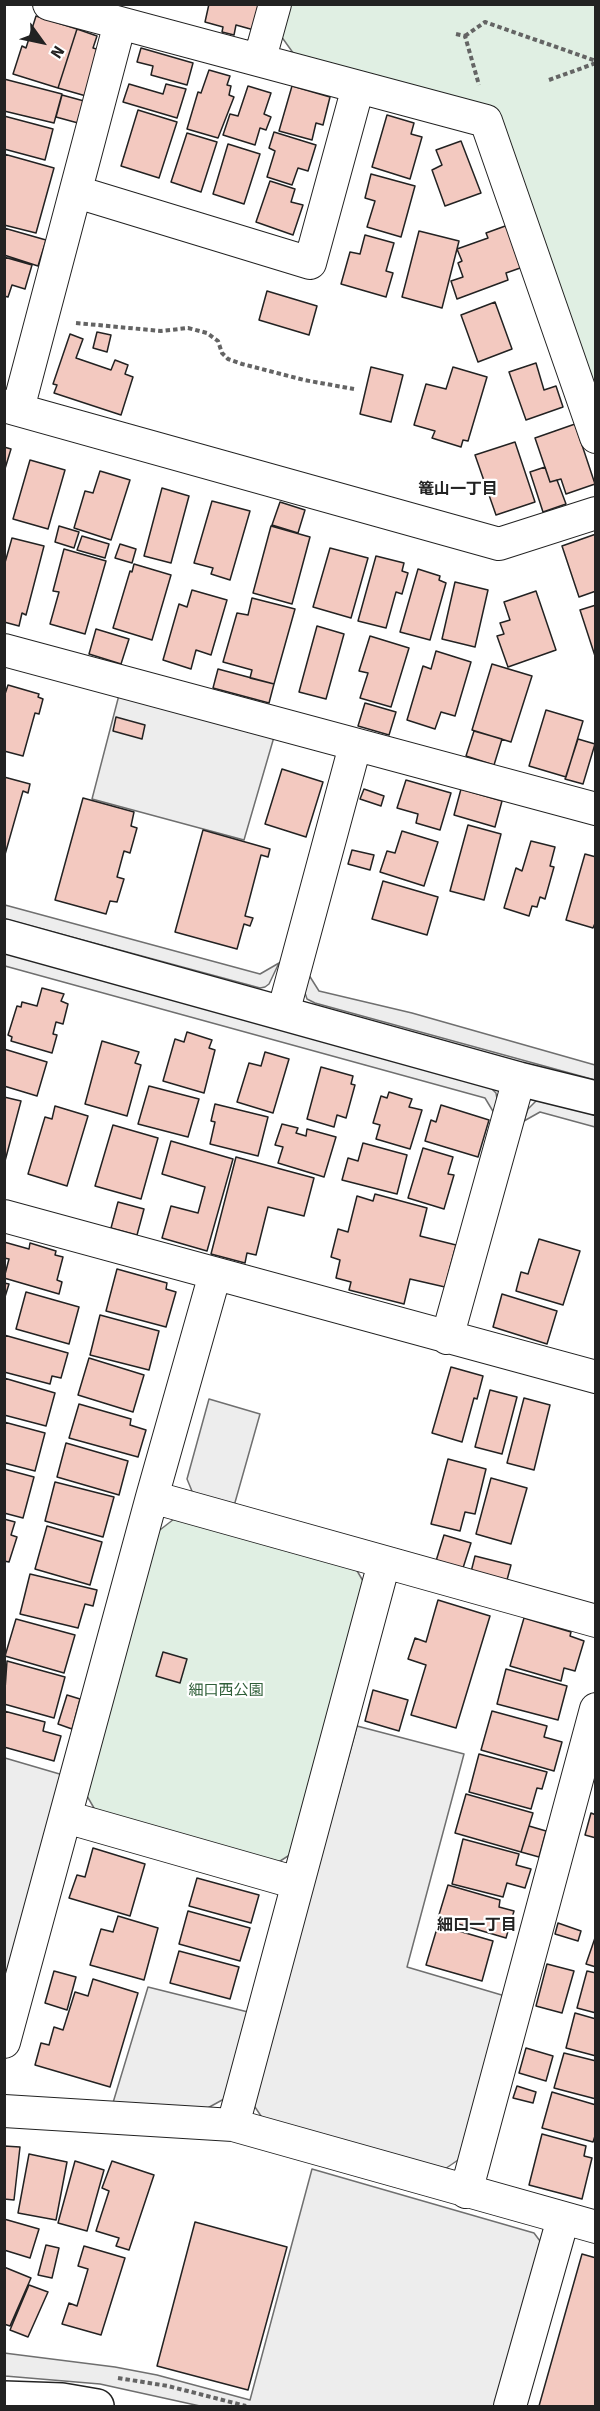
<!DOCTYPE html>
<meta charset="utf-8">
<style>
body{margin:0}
#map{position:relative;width:600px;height:2411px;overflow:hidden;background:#fff;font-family:Signika,sans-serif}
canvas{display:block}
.frame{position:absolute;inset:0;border:6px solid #222;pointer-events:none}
.north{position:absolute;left:12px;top:12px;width:60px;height:60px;-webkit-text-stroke:4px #fff;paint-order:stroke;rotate:123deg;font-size:16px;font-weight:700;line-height:24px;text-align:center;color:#222}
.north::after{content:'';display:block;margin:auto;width:21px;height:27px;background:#222;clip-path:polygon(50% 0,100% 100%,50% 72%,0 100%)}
</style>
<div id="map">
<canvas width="600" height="2411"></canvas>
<div class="frame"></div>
<div class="north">N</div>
</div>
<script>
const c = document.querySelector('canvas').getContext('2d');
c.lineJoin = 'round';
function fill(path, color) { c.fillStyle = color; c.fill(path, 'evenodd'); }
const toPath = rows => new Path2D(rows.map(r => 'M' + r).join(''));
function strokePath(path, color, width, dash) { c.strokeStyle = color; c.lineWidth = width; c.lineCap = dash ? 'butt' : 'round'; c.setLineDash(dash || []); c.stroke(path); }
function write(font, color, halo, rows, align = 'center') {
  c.font = font + ' Signika,"Noto Sans JP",sans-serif'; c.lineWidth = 4.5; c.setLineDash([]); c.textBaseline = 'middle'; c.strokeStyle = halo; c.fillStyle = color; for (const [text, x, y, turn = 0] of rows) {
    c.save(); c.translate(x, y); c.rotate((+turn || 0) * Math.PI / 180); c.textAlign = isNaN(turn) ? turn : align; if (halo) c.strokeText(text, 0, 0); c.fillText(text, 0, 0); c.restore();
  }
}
const green = toPath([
 [290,5,595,5,595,396,498,110,296,57,281,36,290,5],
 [174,1519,356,1569,366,1586,296,1851,277,1863,98,1815,87,1796,156,1533,174,1519]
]);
fill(green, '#e0efe3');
strokePath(green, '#6f6f6f', 1.5);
const parking = toPath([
 [119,695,274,737,244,840,92,799,119,695],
 [5,905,260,974,279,963,269,984,265,987,260,988,5,919,5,905],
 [4,953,491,1088,496,1093,497,1099,494,1113,485,1098,5,966,4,953],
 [307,972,319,991,412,1013,595,1065,595,1080,315,1003,307,999,305,993,307,972],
 [536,1101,550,1102,595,1115,595,1127,540,1112,524,1121,528,1109,536,1101],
 [209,1399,260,1414,234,1506,194,1496,187,1479,209,1399],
 [357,1726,464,1754,407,1967,505,1996,461,2158,442,2171,265,2122,253,2104,357,1726],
 [5,1758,63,1775,5,1990,5,1758],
 [148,1987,248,2012,224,2099,204,2110,112,2106,148,1987],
 [312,2169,534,2233,543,2245,499,2406,200,2406,100,2384,5,2376,4,2353,115,2367,157,2375,250,2400,312,2169]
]);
fill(parking, '#ededed');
strokePath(parking, '#6f6f6f', 1.5);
const building = toPath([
 [209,4,261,4,254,30,236,25,234,35,222,32,223,27,205,22,209,4],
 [36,16,77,29,58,88,13,74,22,46,26,48,36,16],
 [77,29,97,36,93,48,100,50,86,96,58,88,77,29],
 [141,48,193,63,187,85,151,75,153,66,137,62,141,48],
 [209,70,230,76,227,85,231,86,229,95,234,97,218,138,187,129,198,92,201,93,209,70],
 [4,79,62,94,54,123,4,111,4,79],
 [129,84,163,94,166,84,186,89,177,118,123,102,129,84],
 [248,86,271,93,264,114,271,117,266,130,260,128,255,145,223,135,230,114,238,116,248,86],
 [292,86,330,97,323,125,316,123,312,140,279,131,292,86],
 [62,95,84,101,78,123,56,117,62,95],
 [138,110,177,122,159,178,121,166,138,110],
 [387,115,414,123,411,134,422,137,410,179,372,167,387,115],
 [4,116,53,129,45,160,4,149,4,116],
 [274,132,316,145,308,171,298,168,292,185,267,177,275,151,269,148,274,132],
 [187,133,217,142,201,192,171,182,187,133],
 [461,141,481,193,445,206,432,170,442,165,436,150,461,141],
 [228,144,260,154,244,204,213,194,228,144],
 [4,154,54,168,36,233,4,225,4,154],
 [371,174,415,186,401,237,367,227,375,201,365,198,371,174],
 [270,181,295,189,291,202,303,205,293,235,256,222,270,181],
 [508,225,523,267,506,273,508,280,457,299,451,281,463,277,458,263,462,261,457,249,488,238,486,233,508,225],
 [4,228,46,240,38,266,4,255,4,228],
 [419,231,459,241,442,308,402,297,419,231],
 [365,235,394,243,386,271,393,273,386,297,341,284,350,252,360,254,365,235],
 [4,257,32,265,25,289,12,285,8,297,4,296,4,257],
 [267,291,317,306,309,335,259,320,267,291],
 [495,302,512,349,478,362,461,315,495,302],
 [97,332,111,335,107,352,93,348,97,332],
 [70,334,83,339,76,358,111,370,115,360,128,365,125,374,133,377,121,415,54,393,57,385,53,384,70,334],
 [536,363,544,390,556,386,563,407,526,420,509,372,536,363],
 [371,367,403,375,391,422,360,414,371,367],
 [453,367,487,377,468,441,463,440,461,447,432,438,435,431,414,425,426,384,446,389,453,367],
 [575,424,595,484,566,494,561,479,550,482,535,438,575,424],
 [515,442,535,502,496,515,475,455,515,442],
 [4,447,11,449,4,472,4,447],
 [30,460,65,470,48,529,13,519,30,460],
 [545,467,550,482,557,480,566,504,543,512,530,472,545,467],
 [100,471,130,480,111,540,74,528,85,491,93,493,100,471],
 [162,488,189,496,171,563,144,556,162,488],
 [212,501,250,511,230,580,211,574,213,568,194,563,212,501],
 [280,502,305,510,298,533,272,525,280,502],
 [59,526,79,532,74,548,55,542,59,526],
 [271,526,310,537,292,604,253,593,271,526],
 [596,534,596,591,579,597,562,546,596,534],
 [82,536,109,544,105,558,77,550,82,536],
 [12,538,44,546,26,615,22,613,19,626,4,622,4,566,12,538],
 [120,544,136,549,132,563,115,558,120,544],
 [330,548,368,558,351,618,313,607,330,548],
 [64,549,106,561,85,634,50,624,59,592,53,591,64,549],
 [376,556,404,563,402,571,408,573,402,594,396,592,386,628,358,621,376,556],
 [134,564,171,575,152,640,113,628,130,571,132,572,134,564],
 [418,569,440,576,439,580,446,583,430,640,400,632,418,569],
 [455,582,488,590,475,647,442,639,455,582],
 [192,590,227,600,211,655,196,650,191,669,163,660,179,604,187,607,192,590],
 [536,591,556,650,508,667,497,636,504,634,500,623,510,620,504,602,536,591],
 [252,598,295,609,274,684,250,678,252,670,223,662,237,613,248,615,252,598],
 [596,605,596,656,595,656,580,610,596,605],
 [317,626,344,634,326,699,299,692,317,626],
 [96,629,129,639,121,664,89,654,96,629],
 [370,636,409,648,391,707,360,698,368,673,359,671,370,636],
 [436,651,471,662,455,716,441,712,435,729,407,720,423,666,431,669,436,651],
 [492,664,532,676,511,742,472,730,492,664],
 [218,669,274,684,269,703,213,688,218,669],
 [8,685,39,694,38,697,43,699,39,714,35,713,23,756,4,751,4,697,8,685],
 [365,703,396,712,389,735,358,726,365,703],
 [546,710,583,721,566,777,529,766,546,710],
 [116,717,145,725,142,739,113,731,116,717],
 [474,731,502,739,494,765,466,756,474,731],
 [578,739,595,744,583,784,565,779,578,739],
 [282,769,323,782,306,837,265,824,282,769],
 [4,777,30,784,28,793,23,791,4,858,4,777],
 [406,780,451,793,440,830,416,823,418,814,397,808,406,780],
 [364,789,384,796,381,806,360,799,364,789],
 [461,789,502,801,495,827,454,815,461,789],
 [83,798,134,812,131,826,137,828,130,853,124,851,117,877,124,879,117,902,110,901,106,914,55,900,83,798],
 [468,825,501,834,484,900,450,891,468,825],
 [203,830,270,849,268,857,261,855,245,916,253,918,250,926,244,924,237,949,175,932,203,830],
 [402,831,438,842,424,886,380,872,387,851,395,853,402,831],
 [531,841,555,847,550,866,554,867,545,899,540,897,537,907,532,906,529,916,504,908,516,868,522,871,531,841],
 [352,850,374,855,370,870,348,864,352,850],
 [585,854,596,857,596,921,593,928,566,920,585,854],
 [383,881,438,897,427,935,372,919,383,881],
 [42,988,64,994,61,1001,68,1004,63,1024,56,1022,53,1034,57,1035,52,1053,11,1041,12,1037,8,1035,17,1006,21,1007,22,1002,37,1006,42,988],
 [187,1032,212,1040,209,1048,215,1050,204,1093,163,1081,175,1039,184,1042,187,1032],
 [102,1041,139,1052,135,1063,141,1065,127,1116,85,1104,102,1041],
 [4,1049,47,1062,37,1096,4,1086,4,1049],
 [265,1052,289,1059,273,1113,237,1102,249,1063,261,1066,265,1052],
 [321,1067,353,1076,351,1084,355,1085,346,1118,337,1115,334,1127,307,1119,321,1067],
 [149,1086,199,1099,188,1137,138,1124,149,1086],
 [389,1092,412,1099,409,1107,422,1110,410,1149,376,1139,380,1125,373,1123,381,1096,387,1098,389,1092],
 [4,1097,21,1101,5,1161,4,1161,4,1097],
 [215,1104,268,1117,258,1156,210,1144,215,1122,211,1121,215,1104],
 [441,1105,489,1120,478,1157,425,1141,431,1120,436,1122,441,1105],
 [55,1106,88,1116,67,1186,28,1174,45,1117,52,1119,55,1106],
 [282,1124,298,1128,296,1133,306,1136,307,1129,336,1137,324,1177,278,1163,283,1147,275,1145,282,1124],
 [113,1125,158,1138,141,1199,95,1186,113,1125],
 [171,1141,233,1159,207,1251,162,1238,171,1206,198,1213,205,1187,162,1174,171,1141],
 [363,1143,407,1155,397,1194,342,1180,348,1158,358,1161,363,1143],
 [423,1148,453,1157,448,1174,454,1175,444,1209,408,1198,423,1148],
 [236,1157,314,1178,304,1216,268,1207,256,1255,247,1253,245,1263,211,1254,236,1157],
 [375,1194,427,1208,420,1236,456,1245,445,1287,410,1279,404,1304,349,1290,351,1282,336,1278,340,1260,331,1257,338,1229,348,1232,357,1196,373,1201,375,1194],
 [118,1202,144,1209,137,1235,111,1228,118,1202],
 [539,1239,580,1251,563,1305,516,1291,521,1272,528,1274,539,1239],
 [4,1242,29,1249,30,1243,56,1251,55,1255,63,1257,57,1280,62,1282,59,1294,4,1278,9,1259,4,1258,4,1242],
 [117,1269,167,1283,166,1289,176,1292,166,1327,106,1311,117,1269],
 [4,1283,9,1284,4,1300,4,1283],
 [26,1292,79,1307,69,1344,16,1329,26,1292],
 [502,1294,557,1311,547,1344,493,1327,502,1294],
 [100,1315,159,1331,149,1370,90,1355,100,1315],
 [4,1335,68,1353,61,1378,52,1376,50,1384,4,1372,4,1335],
 [89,1358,144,1375,133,1412,78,1395,89,1358],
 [451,1367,483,1376,477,1399,474,1398,462,1442,432,1433,451,1367],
 [4,1378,55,1393,46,1426,4,1415,4,1378],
 [490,1390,517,1397,502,1454,475,1447,490,1390],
 [524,1398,550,1405,534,1470,507,1463,524,1398],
 [79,1404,131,1419,130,1425,146,1430,138,1457,69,1438,79,1404],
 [4,1422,45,1433,35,1471,4,1463,4,1422],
 [66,1443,128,1461,119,1495,57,1477,66,1443],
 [448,1459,486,1469,475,1514,465,1512,460,1531,431,1524,448,1459],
 [4,1469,34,1477,23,1518,4,1513,4,1469],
 [491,1478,527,1488,511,1544,476,1534,491,1478],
 [55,1482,114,1497,103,1537,45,1521,55,1482],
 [4,1519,15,1522,11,1535,17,1537,9,1562,4,1561,4,1519],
 [47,1526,102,1542,90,1585,35,1569,47,1526],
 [444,1535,471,1543,463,1568,436,1561,444,1535],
 [475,1556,511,1565,507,1580,471,1572,475,1556],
 [30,1574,97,1590,93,1606,85,1604,78,1628,20,1614,30,1574],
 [438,1600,490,1616,456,1728,411,1715,426,1665,408,1659,415,1638,426,1642,438,1600],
 [524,1618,571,1632,570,1636,584,1641,575,1671,564,1668,561,1681,510,1666,524,1618],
 [16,1619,75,1635,64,1673,5,1656,16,1619],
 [163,1652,187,1659,180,1683,156,1676,163,1652],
 [7,1661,65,1677,54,1718,4,1704,7,1661],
 [506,1669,567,1686,558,1720,497,1704,506,1669],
 [373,1690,408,1700,399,1731,365,1721,373,1690],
 [67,1695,80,1699,72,1729,58,1724,67,1695],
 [4,1711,45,1722,43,1731,61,1736,54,1761,4,1747,4,1711],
 [492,1711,547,1726,544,1737,562,1742,554,1771,481,1750,492,1711],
 [479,1754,547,1772,542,1789,537,1788,531,1809,469,1792,479,1754],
 [466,1794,533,1813,521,1852,455,1833,466,1794],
 [591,1813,596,1815,596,1838,585,1835,591,1813],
 [529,1826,546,1831,539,1857,521,1852,529,1826],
 [463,1839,519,1854,516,1865,531,1869,525,1888,507,1883,503,1897,452,1884,463,1839],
 [93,1848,145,1864,130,1916,69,1898,77,1875,85,1877,93,1848],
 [197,1878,259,1895,251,1923,189,1906,197,1878],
 [448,1885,500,1900,499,1907,514,1911,506,1938,438,1918,448,1885],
 [188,1911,250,1928,240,1961,179,1944,188,1911],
 [118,1916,158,1928,144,1980,90,1965,101,1929,113,1932,118,1916],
 [558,1923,581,1931,578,1941,555,1934,558,1923],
 [438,1925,493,1941,482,1981,426,1965,438,1925],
 [596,1935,596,1967,586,1964,596,1935],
 [179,1951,239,1967,230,1999,170,1983,179,1951],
 [547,1964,574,1971,562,2013,536,2006,547,1964],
 [54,1971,76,1977,67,2010,45,2003,54,1971],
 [587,1971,596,1973,596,2013,577,2008,587,1971],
 [93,1979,138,1993,110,2087,35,2065,41,2043,49,2045,54,2027,63,2030,75,1992,88,1996,93,1979],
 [575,2013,596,2019,596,2056,566,2048,575,2013],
 [526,2048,553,2056,546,2081,519,2073,526,2048],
 [564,2053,596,2061,596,2099,554,2088,564,2053],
 [517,2086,536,2092,533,2103,513,2098,517,2086],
 [552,2092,596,2105,596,2133,593,2142,542,2128,552,2092],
 [542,2134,586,2146,584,2156,592,2158,582,2199,529,2185,542,2134],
 [4,2146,20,2147,14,2200,4,2199,4,2146],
 [29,2154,67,2162,56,2220,18,2213,29,2154],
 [75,2161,104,2170,87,2231,58,2223,75,2161],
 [112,2161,154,2175,129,2250,116,2246,119,2238,96,2231,109,2191,102,2188,112,2161],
 [4,2219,39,2229,30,2258,4,2250,4,2219],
 [195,2222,287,2247,248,2390,157,2366,195,2222],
 [46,2245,59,2248,52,2278,38,2275,46,2245],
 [84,2246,125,2258,101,2335,62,2324,69,2303,77,2306,88,2269,78,2266,84,2246],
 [582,2254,596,2258,596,2406,539,2406,582,2254],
 [4,2267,31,2278,10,2326,4,2324,4,2267],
 [29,2285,48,2292,28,2337,10,2330,29,2285]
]);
fill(building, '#f3c9c0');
strokePath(building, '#222', 1.5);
const minor = toPath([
 [49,4,486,121,596,437],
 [263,60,260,58,275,4],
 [77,192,310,263,358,87],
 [4,406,499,544,596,513],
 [18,409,120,23],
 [4,650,596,809],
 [283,1013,355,746],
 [4,1216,596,1377],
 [447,1338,519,1079],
 [152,1497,596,1621],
 [66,1817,297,1883],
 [4,2042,152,1497,215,1274],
 [4,2111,233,2125,596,2227],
 [233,2125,384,1563],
 [466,2192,596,1709],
 [510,2406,563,2219]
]);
const tertiary = toPath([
 [4,936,519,1079,596,1098],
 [4,2398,62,2400,97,2406]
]);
strokePath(minor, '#222', 34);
strokePath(tertiary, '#222', 36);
strokePath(toPath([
 [456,34,465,36,479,85],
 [465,36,485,22,596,61],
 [549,80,596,63],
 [76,323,161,331,188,328,207,333,218,341,222,353,228,359,242,364,304,380,354,389],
 [118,2378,168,2386,246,2406]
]), '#646464', 4, [4.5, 3]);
strokePath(minor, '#fff', 32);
strokePath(tertiary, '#fff', 33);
write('15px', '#2f5e38', '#fff', [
 ["細口西公園",226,1691]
]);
write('bold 16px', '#222', '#fff', [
 ["篭山一丁目",458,490],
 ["細口一丁目",477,1926]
]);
</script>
